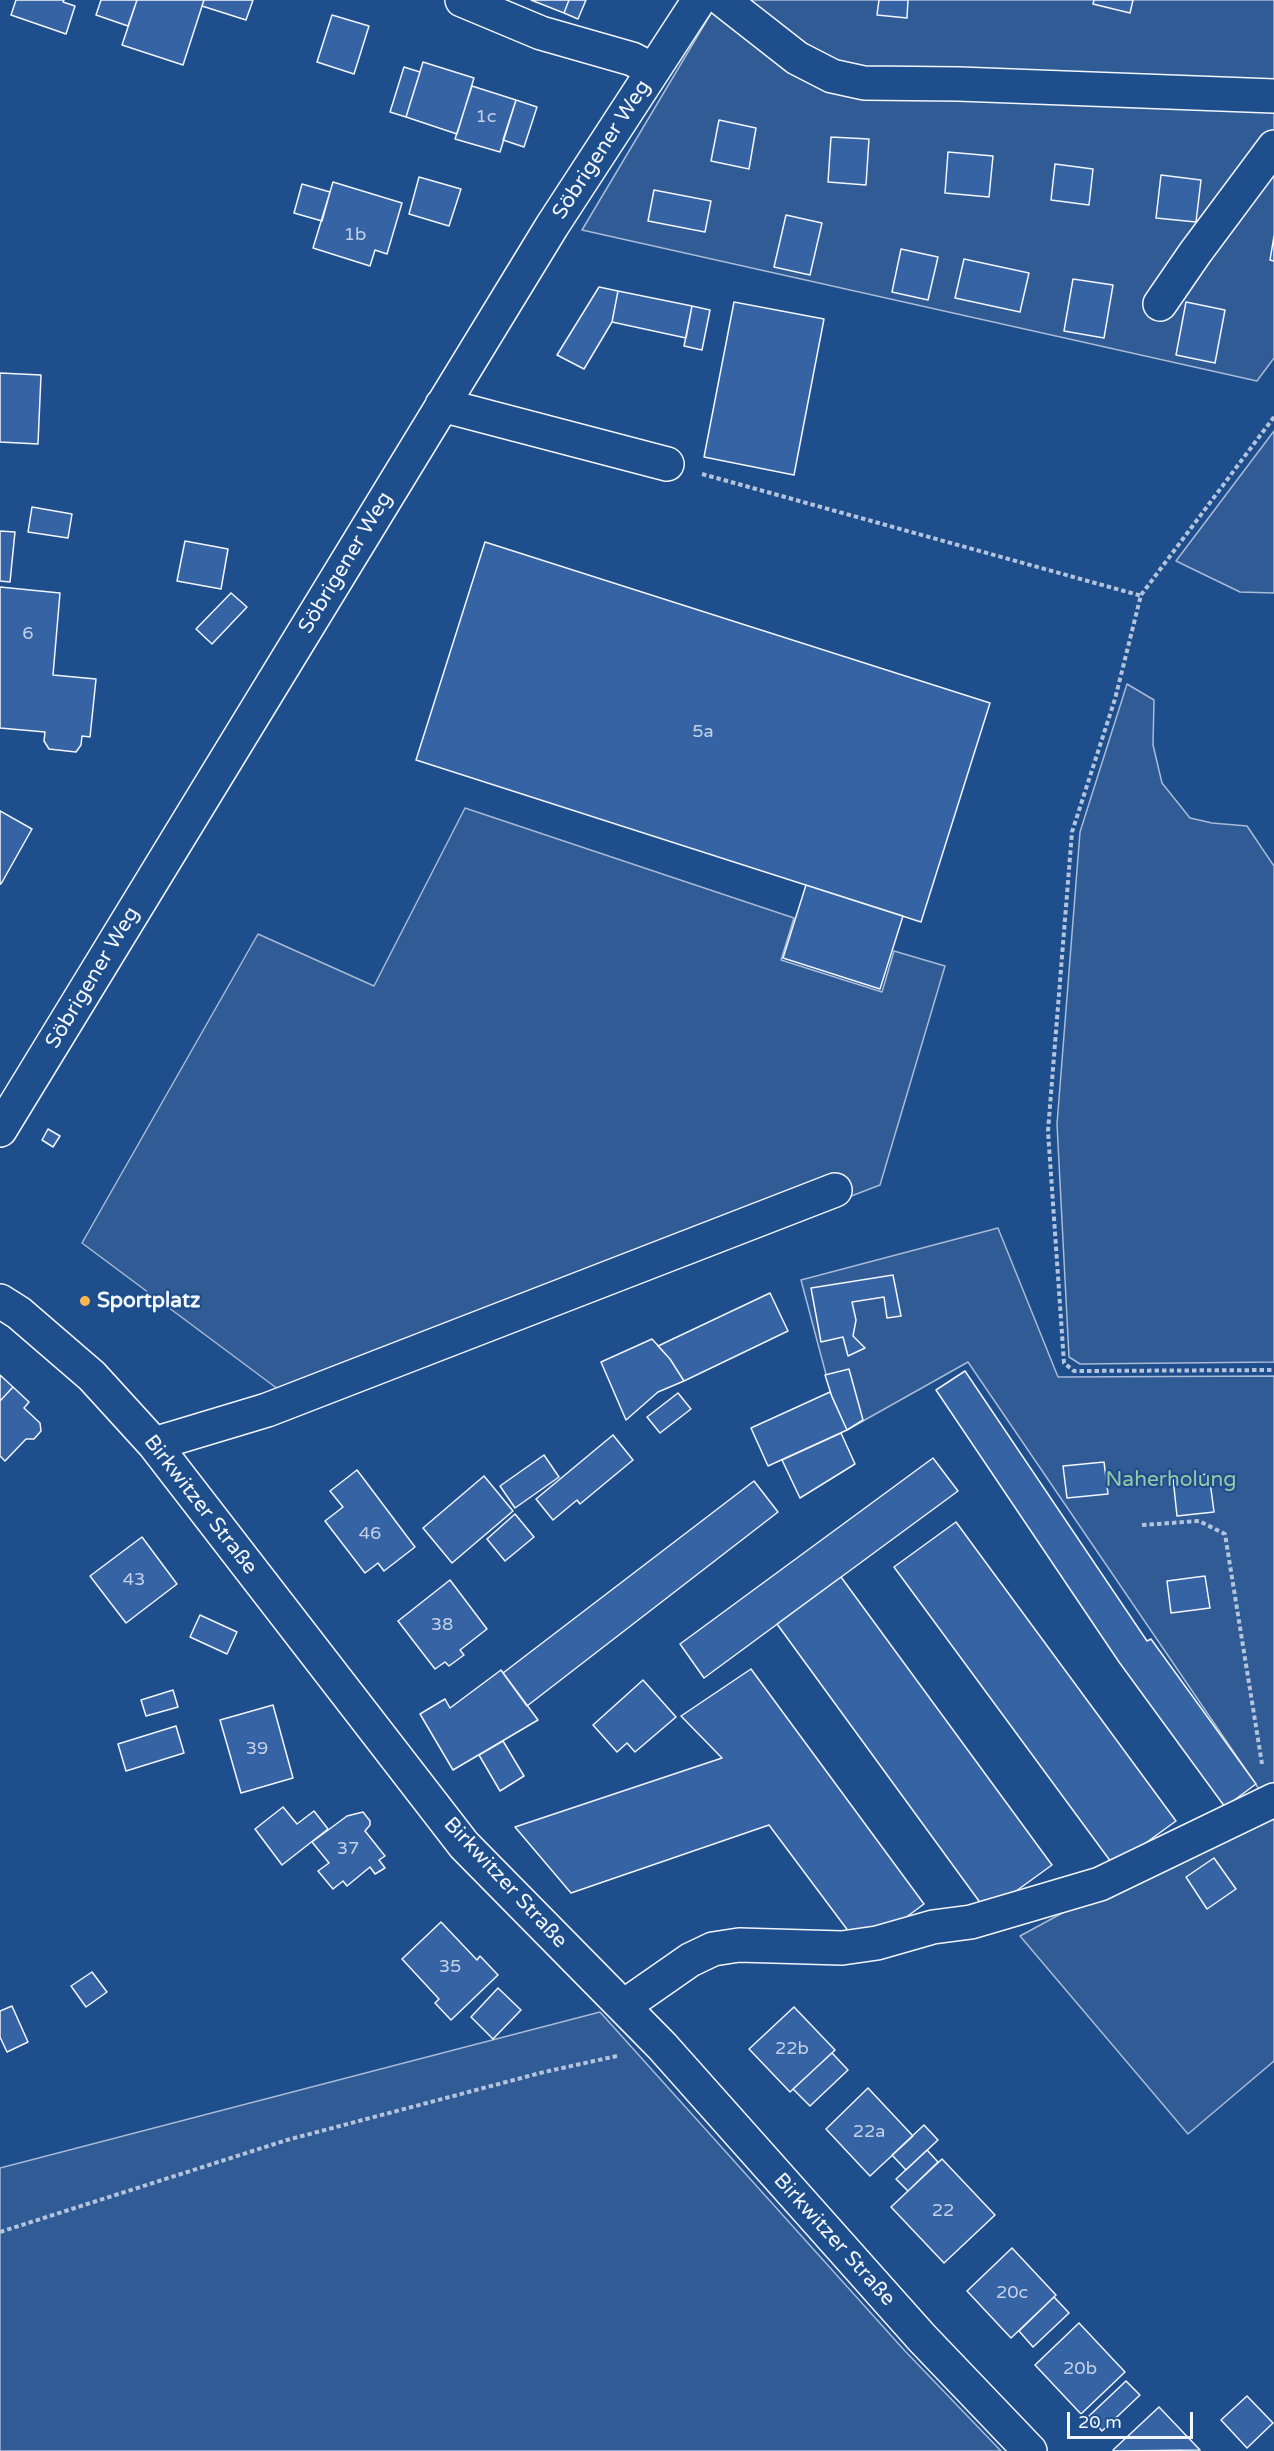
<!DOCTYPE html>
<meta charset="utf-8">
<style>
body{margin:0}
#map{position:relative;width:1274px;height:2451px;overflow:hidden;background:#1f4e8c;font-family:"Varela Round",sans-serif}
canvas{display:block}
.scale{position:absolute;left:1067px;top:2412px;width:126px;height:27px;box-sizing:border-box;border:3px solid #f2f6ff;border-top:0;padding-left:8px;font-size:18px;line-height:21px;white-space:nowrap;color:#f2f6ff;-webkit-text-stroke:4px #1f4e8c;paint-order:stroke}
</style>
<div id="map">
<canvas width="1274" height="2451"></canvas>
<div class="scale">20 m</div>
</div>
<script>
const c = document.querySelector('canvas').getContext('2d');
c.lineJoin = 'round';
function fill(path, color) { c.fillStyle = color; c.fill(path, 'evenodd'); }
const toPath = rows => new Path2D(rows.map(r => 'M' + r).join(''));
function strokePath(path, color, width, dash) { c.strokeStyle = color; c.lineWidth = width; c.lineCap = dash ? 'butt' : 'round'; c.setLineDash(dash || []); c.stroke(path); }
function write(font, color, halo, rows, align = 'center') {
  c.font = font + ' "Varela Round",sans-serif'; c.lineWidth = 4.5; c.setLineDash([]); c.textBaseline = 'middle'; c.strokeStyle = halo; c.fillStyle = color; for (const [text, x, y, turn = 0] of rows) {
    c.save(); c.translate(x, y); c.rotate((+turn || 0) * Math.PI / 180); c.textAlign = isNaN(turn) ? turn : align; if (halo) c.strokeText(text, 0, 0); c.fillText(text, 0, 0); c.restore();
  }
}
const built = toPath([
 [719,0,1274,0,1274,358,1257,381,582,230,719,0],
 [1274,431,1274,593,1240,592,1176,561,1274,431],
 [1127,684,1154,700,1153,745,1162,783,1190,818,1212,823,1247,826,1274,866,1274,1362,1080,1364,1069,1357,1057,1124,1080,832,1127,684],
 [465,808,794,918,781,960,882,992,894,951,945,966,880,1185,302,1407,82,1243,258,934,374,986,465,808],
 [998,1228,1058,1377,1274,1376,1274,2061,1188,2134,1020,1936,1219,1828,1261,1792,968,1362,847,1430,832,1397,801,1280,998,1228],
 [600,2012,905,2351,1001,2451,0,2451,0,2168,600,2012]
]);
fill(built, '#305b95');
strokePath(built, '#a8bbd7', 1.5);
const building = toPath([
 [16,0,64,0,63,2,75,6,66,34,11,15,16,0],
 [101,0,137,0,128,26,96,15,101,0],
 [137,0,204,0,183,65,122,45,137,0],
 [204,0,253,0,246,20,202,6,204,0],
 [531,0,569,0,564,13,531,0],
 [569,0,586,0,578,19,564,13,569,0],
 [879,0,908,0,907,18,877,15,879,0],
 [1094,0,1133,0,1130,13,1093,4,1094,0],
 [332,15,369,26,354,74,317,62,332,15],
 [423,62,474,78,457,134,406,117,423,62],
 [404,67,420,72,406,117,390,112,404,67],
 [472,86,516,100,500,152,455,139,472,86],
 [516,100,537,107,524,147,503,140,516,100],
 [719,120,756,128,749,169,711,161,719,120],
 [831,137,869,139,866,185,828,182,831,137],
 [948,152,993,156,989,197,945,193,948,152],
 [1055,164,1093,169,1089,205,1051,200,1055,164],
 [1161,175,1201,180,1196,222,1156,218,1161,175],
 [419,177,461,189,449,226,409,214,419,177],
 [333,182,402,203,387,254,375,250,370,266,313,248,333,182],
 [302,184,330,192,322,221,294,213,302,184],
 [654,190,711,201,705,232,648,221,654,190],
 [786,215,822,223,810,275,774,267,786,215],
 [1274,236,1274,261,1270,260,1274,236],
 [901,249,938,257,928,300,892,292,901,249],
 [964,259,1029,273,1020,312,955,298,964,259],
 [1073,279,1113,285,1104,338,1064,331,1073,279],
 [599,287,618,291,612,322,584,369,557,355,599,287],
 [618,291,692,306,686,338,612,322,618,291],
 [734,302,824,319,794,475,704,457,734,302],
 [1186,302,1225,310,1215,363,1176,355,1186,302],
 [692,306,710,310,702,350,684,346,692,306],
 [0,373,41,375,38,444,0,442,0,373],
 [32,507,72,514,68,538,28,532,32,507],
 [0,531,15,532,10,582,0,581,0,531],
 [185,541,228,549,221,589,177,581,185,541],
 [485,542,990,703,921,922,416,760,485,542],
 [0,587,60,593,53,675,96,679,90,737,82,736,81,745,76,752,49,749,44,741,45,732,0,728,0,587],
 [231,593,247,607,212,644,196,629,231,593],
 [0,811,32,829,1,884,0,884,0,811],
 [806,885,903,916,880,989,783,958,806,885],
 [48,1129,60,1136,53,1147,42,1140,48,1129],
 [893,1275,901,1316,887,1318,884,1297,852,1302,856,1320,853,1336,865,1348,848,1356,843,1337,821,1342,811,1288,893,1275],
 [770,1293,788,1331,684,1381,670,1359,658,1346,770,1293],
 [652,1339,670,1359,684,1381,658,1392,626,1420,601,1362,652,1339],
 [849,1369,863,1420,847,1430,832,1397,825,1375,849,1369],
 [965,1371,1147,1641,1151,1639,1256,1784,1225,1807,1119,1662,936,1390,965,1371],
 [0,1375,13,1387,0,1401,0,1375],
 [13,1387,29,1402,24,1408,40,1423,41,1431,34,1439,26,1439,5,1461,0,1456,0,1401,13,1387],
 [830,1392,847,1430,768,1466,751,1428,830,1392],
 [678,1393,691,1409,660,1433,647,1417,678,1393],
 [841,1433,855,1464,800,1498,782,1460,841,1433],
 [613,1435,633,1460,580,1504,577,1500,553,1520,536,1499,613,1435],
 [544,1455,559,1477,515,1508,500,1486,544,1455],
 [933,1458,958,1491,704,1678,680,1644,933,1458],
 [1104,1462,1108,1494,1067,1498,1063,1466,1104,1462],
 [357,1470,415,1547,384,1571,378,1563,365,1573,325,1521,343,1507,330,1491,357,1470],
 [1209,1474,1214,1512,1177,1516,1173,1478,1209,1474],
 [484,1476,513,1511,452,1563,423,1528,484,1476],
 [754,1481,778,1512,527,1706,503,1673,754,1481],
 [515,1514,534,1537,505,1561,487,1539,515,1514],
 [956,1522,1176,1821,1114,1866,894,1567,956,1522],
 [142,1537,177,1584,126,1623,90,1576,142,1537],
 [1205,1576,1210,1608,1171,1613,1167,1581,1205,1576],
 [841,1577,1052,1865,987,1912,777,1624,841,1577],
 [450,1580,487,1629,460,1650,464,1655,449,1666,445,1662,435,1669,398,1621,450,1580],
 [200,1615,237,1632,227,1654,190,1637,200,1615],
 [751,1669,924,1904,893,1927,849,1932,769,1825,571,1893,515,1827,722,1758,681,1716,751,1669],
 [501,1670,538,1720,453,1770,420,1714,445,1699,450,1708,501,1670],
 [643,1680,676,1717,635,1752,627,1743,617,1752,593,1725,643,1680],
 [173,1690,178,1707,146,1716,141,1700,173,1690],
 [273,1705,293,1778,241,1793,220,1720,273,1705],
 [176,1726,184,1753,126,1771,118,1744,176,1726],
 [503,1741,524,1776,500,1791,479,1755,503,1741],
 [283,1807,297,1824,314,1811,328,1829,282,1865,255,1829,283,1807],
 [363,1812,370,1821,370,1825,365,1831,385,1856,379,1860,385,1868,375,1874,370,1867,347,1886,343,1881,333,1889,318,1871,329,1863,312,1842,347,1816,363,1812],
 [1214,1858,1236,1889,1207,1909,1186,1877,1214,1858],
 [441,1922,477,1960,480,1956,498,1975,451,2020,435,2003,439,1999,402,1959,441,1922],
 [92,1972,107,1992,86,2007,71,1986,92,1972],
 [498,1988,521,2010,493,2039,471,2017,498,1988],
 [12,2006,28,2042,7,2052,0,2037,0,2011,12,2006],
 [794,2007,835,2050,790,2092,749,2049,794,2007],
 [832,2053,848,2070,810,2106,793,2089,832,2053],
 [868,2088,913,2136,870,2176,826,2129,868,2088],
 [924,2125,938,2140,906,2170,892,2155,924,2125],
 [927,2150,938,2162,908,2191,896,2179,927,2150],
 [942,2159,995,2215,944,2263,891,2207,942,2159],
 [1012,2248,1056,2295,1011,2338,967,2291,1012,2248],
 [1054,2297,1069,2313,1033,2347,1019,2331,1054,2297],
 [1079,2323,1125,2372,1081,2414,1035,2365,1079,2323],
 [1126,2381,1140,2395,1102,2431,1089,2416,1126,2381],
 [1247,2396,1273,2423,1247,2448,1221,2420,1247,2396],
 [1159,2407,1200,2450,1114,2451,1113,2450,1159,2407]
]);
fill(building, '#3563a3');
strokePath(building, '#f2f6ff', 1.5);
const minor = toPath([
 [462,0,541,33,632,59,653,70],
 [723,0,797,58,832,76,864,83,959,84,1274,96],
 [1160,304,1195,253,1274,147],
 [442,405,667,464],
 [0,1130,552,226,699,0],
 [0,1301,19,1313,92,1376,154,1444,464,1845,662,2046,922,2338,1030,2451],
 [154,1444,267,1410,835,1190],
 [624,2006,690,1960,713,1949,739,1945,842,1948,877,1943,933,1927,971,1922,1100,1884,1274,1800]
]);
strokePath(minor, '#f2f6ff', 36);
strokePath(toPath([
 [1274,417,1141,595,1115,699,1072,832,1048,1131,1064,1363,1074,1371,1274,1370],
 [702,474,1142,596],
 [1142,1525,1199,1521,1225,1534,1262,1764],
 [0,2232,287,2140,544,2072,617,2056]
]), '#b3c4dc', 4, [4.5, 3]);
strokePath(minor, '#1f4e8c', 33);
for (const [x, y, r, color] of [
 [85,1301,6,"#ffb74d"]
]) { const dot = new Path2D(); dot.arc(x, y, r, 0, 2 * Math.PI); c.fillStyle = color; c.fill(dot); strokePath(dot, '#1f4e8c', 2); }
write('18px', '#c3d1e8', null, [
 ["1c",486,117],
 ["1b",355,235],
 ["6",28,634],
 ["5a",703,732],
 ["46",370,1534],
 ["43",134,1580],
 ["38",442,1625],
 ["39",257,1749],
 ["37",348,1849],
 ["35",450,1967],
 ["22b",792,2049],
 ["22a",869,2132],
 ["22",943,2211],
 ["20c",1012,2293],
 ["20b",1080,2369]
]);
write('21px', '#f2f6ff', '#1f4e8c', [
 ["Söbrigener Weg",602,150,-57],
 ["Söbrigener Weg",346,563,-59],
 ["Söbrigener Weg",93,978,-59],
 ["Birkwitzer Straße",200,1505,52],
 ["Birkwitzer Straße",505,1883,47],
 ["Birkwitzer Straße",834,2240,48]
]);
write('bold 21px', '#f2f6ff', '#1f4e8c', [
 ["Sportplatz",97,1301]
], 'left');
write('21px', '#97c8a6', '#1f4e8c', [
 ["Naherholung",1171,1480]
]);
</script>
